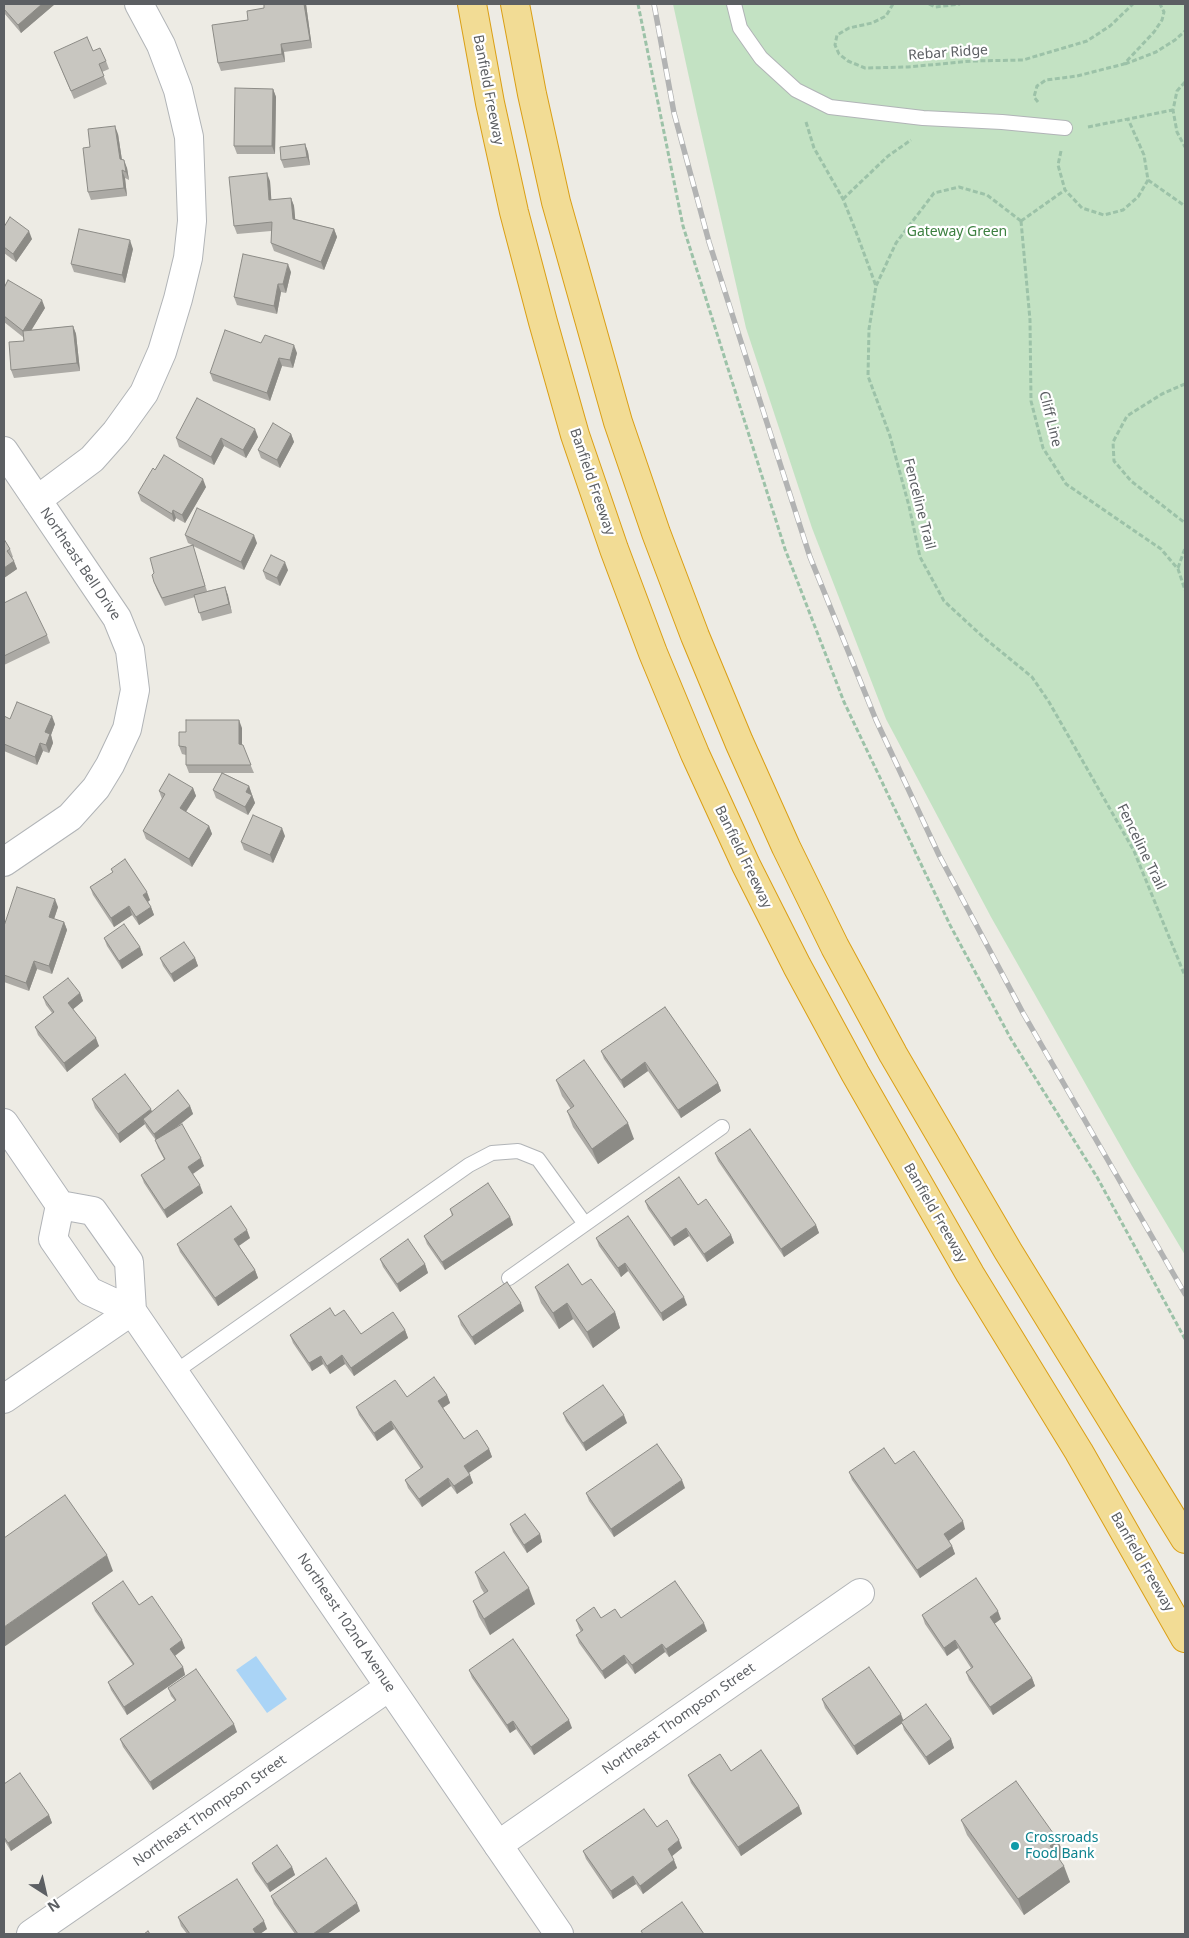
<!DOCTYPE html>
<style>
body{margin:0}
#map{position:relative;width:1189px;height:1938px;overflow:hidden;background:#edebe4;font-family:"Noto Sans",sans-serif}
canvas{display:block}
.frame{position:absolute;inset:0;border:5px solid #5c5f63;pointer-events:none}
.north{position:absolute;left:20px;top:1868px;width:50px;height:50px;-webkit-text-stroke:4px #fff;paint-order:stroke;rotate:145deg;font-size:14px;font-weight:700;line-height:20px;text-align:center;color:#5c5f63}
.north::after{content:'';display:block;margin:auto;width:18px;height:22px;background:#5c5f63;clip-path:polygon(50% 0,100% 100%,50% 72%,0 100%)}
</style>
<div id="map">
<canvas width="1189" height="1938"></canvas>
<div class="frame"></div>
<div class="north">N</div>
</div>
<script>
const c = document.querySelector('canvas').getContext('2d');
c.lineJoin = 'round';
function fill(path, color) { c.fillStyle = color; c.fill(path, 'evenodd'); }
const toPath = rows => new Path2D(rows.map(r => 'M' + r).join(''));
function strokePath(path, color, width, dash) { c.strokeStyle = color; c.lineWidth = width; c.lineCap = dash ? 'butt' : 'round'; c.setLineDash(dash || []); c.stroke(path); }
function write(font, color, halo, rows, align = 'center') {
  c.font = font + ' "Noto Sans",sans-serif'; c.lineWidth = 4.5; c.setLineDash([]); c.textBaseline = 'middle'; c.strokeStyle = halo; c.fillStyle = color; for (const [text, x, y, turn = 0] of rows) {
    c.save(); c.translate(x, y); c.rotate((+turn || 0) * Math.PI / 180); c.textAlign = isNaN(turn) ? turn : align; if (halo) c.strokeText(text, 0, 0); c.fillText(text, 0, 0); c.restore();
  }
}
fill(toPath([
 [673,4,1185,4,1185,1255,1132,1166,991,917,886,719,812,528,746,328,697,114]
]), '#c3e2c3');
fill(toPath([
 [256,1656,287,1699,267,1713,236,1670]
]), '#aad4f6');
const lane = toPath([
 [734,4,740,28,761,58,796,90,830,107,923,118,1002,122,1065,128],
 [509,1278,722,1127],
 [175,1372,469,1165,492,1153,518,1151,538,1159,585,1224]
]);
const street = toPath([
 [4,451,117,618,130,650,135,690,127,729,110,765,96,788,70,817,4,862],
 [37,500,92,459,116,432,144,393,162,352,178,299,188,258,192,221,189,137,178,90,161,45,139,4],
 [4,1399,132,1311],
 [498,1845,860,1593],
 [31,1934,389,1687]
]);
const secondary = toPath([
 [4,1123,60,1205,53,1239,89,1291,132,1311,559,1934],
 [60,1205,93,1211,129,1262,132,1311]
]);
const highway = toPath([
 [472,4,490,103,514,212,543,322,575,435,614,549,653,653,695,754,746,865,797,966,855,1073,970,1274,1079,1452,1185,1638],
 [515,4,532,94,556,202,618,422,656,533,695,636,739,742,786,847,835,947,893,1054,1008,1251,1185,1539]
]);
strokePath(lane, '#b1b4b7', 16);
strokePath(street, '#b1b4b7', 30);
strokePath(secondary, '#b0b3b7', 30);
strokePath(highway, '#da9f16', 30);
strokePath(toPath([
 [638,4,683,226,785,549,844,702,950,925,1011,1039,1097,1177,1185,1339],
 [893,4,886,16,872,23,849,28,837,35,835,45,839,54,848,61,865,68,908,67,972,61,1023,60,1087,41,1110,26,1133,4],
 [929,4,935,7,960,4],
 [1125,64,1156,52,1175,40,1185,31],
 [1185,82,1177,91,1173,110,1177,132,1185,147],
 [1038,102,1034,97,1037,86,1046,80,1077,76,1124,64,1154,32,1162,20,1164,12,1160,4],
 [806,122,814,148,843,199,855,229,876,286],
 [1088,127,1173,110],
 [1061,151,1058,165,1065,190,1082,208,1104,215,1123,210,1138,197,1148,180,1144,155,1128,119],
 [1148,180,1185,206],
 [843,199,888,156,911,140],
 [1021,221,987,195,959,187,934,193,896,243,876,286,869,329,868,376,890,436,909,506,920,557,944,601,982,636,1032,677,1049,702,1134,851,1185,976],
 [1021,221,1030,320,1031,401,1043,448,1066,484,1161,549,1178,569,1185,590],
 [1021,221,1065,190],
 [1185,384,1162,394,1127,416,1113,442,1114,461,1131,481,1185,523],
 [1178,568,1185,548]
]), '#9cc2a8', 3, [5, 2.5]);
strokePath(lane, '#fff', 14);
strokePath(street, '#fff', 28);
strokePath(secondary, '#fff', 28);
strokePath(highway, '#f2dc95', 28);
const rail = toPath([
 [654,4,674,113,709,242,810,557,876,720,939,855,1023,1013,1185,1294]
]);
strokePath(rail, '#b2b3b3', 5.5);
strokePath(rail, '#fff', 4, [11]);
fill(toPath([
 [4,4,55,4,21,33,4,13],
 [264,4,306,4,312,48,284,52,285,62,221,71,218,63,248,20,264,8],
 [93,51,106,61,109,69,102,72,107,84,74,99,54,52],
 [273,89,276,97,275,154,237,154,234,146],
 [118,134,122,160,127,168,129,180,125,178,127,196,91,200,88,192],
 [305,144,308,152,310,165,284,168,281,160],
 [270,181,271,200,291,198,294,206,295,219,334,229,337,237,324,270,274,251,271,243,271,231,237,234,234,226],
 [4,227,32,239,16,262,4,253],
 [133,249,125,283,74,272,71,264],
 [291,272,286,293,281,292,277,314,237,305,234,297],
 [4,288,45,308,31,330,73,326,76,334,80,371,14,378,11,370,24,341,23,337,4,322],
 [261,343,297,353,293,368,282,366,270,401,213,381,210,373],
 [291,434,294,442,280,468,261,458,258,450],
 [258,437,246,458,224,446,214,465,179,447,176,438],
 [155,470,206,487,185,523,176,518,174,522,141,501,138,493],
 [185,535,257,543,244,570,193,546,207,591,225,587,232,613,202,621,195,597,165,606,157,590,154,582,154,573,192,545,188,543],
 [4,539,10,549,13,557,12,558,17,569,4,578],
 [288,570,280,586,266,579,263,571],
 [4,603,47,635,50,643,4,665],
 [4,716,10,719,55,724,51,735,53,743,49,753,43,751,37,765,4,751],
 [242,728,242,745,254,773,223,773,249,786,255,803,248,815,216,798,213,790,222,773,189,773,186,765,186,755,182,754,179,746],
 [193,788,196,796,186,812,209,826,212,834,192,867,146,839,143,831,162,799,159,791],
 [285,836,273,863,244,850,241,842],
 [111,869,150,900,148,902,151,907,154,915,139,925,132,915,114,927,93,895,90,887,113,873],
 [58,907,54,919,64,922,67,930,52,974,37,969,29,991,4,982,4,926],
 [104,938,140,947,143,955,122,969,107,946],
 [160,958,195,958,198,966,174,982,163,966],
 [80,993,83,1001,73,1009,99,1046,67,1072,38,1035,35,1027,52,1013,46,1005,43,997],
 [601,1051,718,1083,721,1091,681,1118,648,1071,624,1088,604,1059],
 [556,1080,634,1139,598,1164,573,1127,567,1111,571,1109,562,1096],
 [92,1099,152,1111,190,1106,193,1114,177,1127,204,1166,193,1174,203,1193,167,1218,144,1183,141,1175,164,1159,158,1148,155,1139,146,1127,145,1124,120,1143,95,1108],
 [715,1153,816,1225,819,1233,784,1257,718,1161],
 [645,1201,698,1205,731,1235,734,1243,707,1262,689,1236,674,1246,648,1209],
 [450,1209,510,1217,513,1225,445,1270,427,1244,424,1236,452,1216],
 [250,1238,239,1246,255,1270,258,1278,218,1306,180,1252,177,1244],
 [596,1238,687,1305,663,1321,628,1271,621,1277,599,1246],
 [380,1259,425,1264,428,1273,400,1292,383,1267],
 [582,1285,615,1312,620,1328,593,1348,573,1319,559,1329,541,1303,535,1287],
 [524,1311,475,1345,461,1325,458,1316],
 [335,1316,361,1334,405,1330,408,1338,354,1376,345,1364,330,1374,323,1364,312,1371,293,1343,290,1335],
 [447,1395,450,1403,443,1408,464,1439,489,1449,492,1457,469,1473,473,1483,457,1494,451,1486,422,1507,408,1488,405,1480,421,1469,394,1429,377,1441,359,1415,356,1407,407,1397],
 [563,1413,627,1423,586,1451,566,1421],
 [895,1464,965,1529,949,1541,952,1546,955,1554,920,1578,852,1480,849,1472],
 [685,1488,614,1537,589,1501,586,1493],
 [510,1524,540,1534,542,1542,527,1553,513,1532],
 [475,1572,535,1604,490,1635,479,1617,473,1601,484,1593,481,1588],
 [92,1603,185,1648,175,1656,183,1667,185,1675,127,1715,111,1690,108,1682,133,1665,95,1611],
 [922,1615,1001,1619,994,1623,1032,1678,1035,1686,993,1715,969,1680,966,1672,971,1668,958,1648,947,1656,925,1624],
 [601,1618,621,1618,707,1631,669,1657,665,1652,635,1674,627,1663,605,1679,579,1643,576,1635,581,1632,579,1628,576,1620],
 [469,1670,572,1728,534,1755,516,1729,510,1733,472,1678],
 [168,1688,237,1732,153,1790,123,1747,120,1739,175,1701,171,1696],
 [822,1699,904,1720,951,1739,954,1748,929,1765,904,1730,902,1723,857,1755,825,1708],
 [731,1771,799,1806,802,1814,741,1856,691,1783,688,1775],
 [4,1784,49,1815,52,1823,11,1851,4,1840],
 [961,1820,1064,1856,1059,1859,1070,1882,1024,1915,967,1835],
 [657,1827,682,1848,672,1856,677,1868,643,1894,636,1884,613,1899,586,1859,583,1851],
 [252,1863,292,1867,295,1875,270,1892,255,1871],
 [271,1896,360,1911,327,1934,295,1934,274,1904],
 [178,1917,267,1929,260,1934,187,1934,181,1926]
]), '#acaaa5');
fill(toPath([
 [42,4,55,4,21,33,18,25],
 [304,4,306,4,312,48,310,40],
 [281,44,284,52,285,62,282,54],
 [273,89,276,97,275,154,272,146],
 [115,126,118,134,123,167,120,159],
 [305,144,308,152,310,165,307,157],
 [124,160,127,168,129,180,126,172],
 [122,170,125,178,127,196,124,188],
 [267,173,270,181,272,208,269,200],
 [291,198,294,206,296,227,293,219],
 [334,229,337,237,324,270,321,262],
 [29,231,32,239,16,262,13,254],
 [130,240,133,249,125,283,122,275],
 [288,264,291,272,286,293,283,284],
 [278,284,281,292,277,314,274,306],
 [42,300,45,308,26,339,23,331],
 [73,326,76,334,80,371,77,363],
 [294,345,297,353,293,368,290,360],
 [279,358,282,366,270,401,267,393],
 [255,429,258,437,246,458,243,450],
 [291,434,294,442,280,468,277,460],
 [221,438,224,446,214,465,211,457],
 [203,479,206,487,185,523,182,515],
 [173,510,176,518,174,522,172,514],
 [254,535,257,543,244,570,241,562],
 [14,561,17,569,4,578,4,568],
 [285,562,288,570,280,586,277,578],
 [225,587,228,595,232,613,229,604],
 [52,716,55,724,51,735,53,743,49,753,46,745,45,732],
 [239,720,242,728,242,752,239,744],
 [40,743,43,751,37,765,35,757],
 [249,786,252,795,249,799,252,795,255,803,248,815,245,807,246,792],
 [193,788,196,796,183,816,180,808],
 [209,826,212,834,192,867,189,859],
 [282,828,285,836,273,863,270,855],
 [147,892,150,900,146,903,143,895],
 [55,899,58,907,52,925,49,917],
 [129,906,132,915,114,927,111,918],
 [151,907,154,915,139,925,136,917],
 [64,922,67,930,52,974,49,966],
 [140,947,143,955,122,969,119,961],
 [195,958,198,966,174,982,171,974],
 [34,961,37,969,29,991,26,983],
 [80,993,83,1001,71,1011,68,1003],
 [96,1038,99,1046,67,1072,64,1063],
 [645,1062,648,1071,624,1088,621,1080],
 [718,1083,721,1091,681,1118,678,1110],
 [190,1106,193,1114,157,1142,154,1134],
 [151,1109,154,1117,143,1119,145,1124,120,1143,118,1134],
 [628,1123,634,1139,598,1164,592,1149],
 [201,1158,204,1166,191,1175,188,1167],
 [200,1185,203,1193,167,1218,164,1210],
 [510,1217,513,1225,445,1270,442,1262],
 [816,1225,819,1233,784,1257,781,1249],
 [686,1228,689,1236,674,1246,671,1238],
 [247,1230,250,1238,237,1247,234,1239],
 [731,1235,734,1243,707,1262,704,1254],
 [625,1263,628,1271,621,1277,618,1268],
 [425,1264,428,1273,400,1292,397,1284],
 [255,1270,258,1278,218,1306,215,1298],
 [684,1297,687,1305,663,1321,661,1313],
 [521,1303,524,1311,475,1345,472,1337],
 [567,1303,573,1319,559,1329,553,1313],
 [615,1312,620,1328,593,1348,587,1332],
 [405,1330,408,1338,354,1376,351,1368],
 [342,1355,345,1364,330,1374,327,1366],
 [321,1356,323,1364,312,1371,309,1363],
 [447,1395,450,1403,441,1409,438,1401],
 [624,1415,627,1423,586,1451,583,1443],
 [391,1421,394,1429,377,1441,374,1433],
 [489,1449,492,1457,467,1474,464,1466],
 [470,1475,473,1483,457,1494,454,1486],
 [448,1478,451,1486,422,1507,419,1499],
 [682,1480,685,1488,614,1537,611,1529],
 [963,1521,965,1529,947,1542,944,1534],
 [540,1534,542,1542,527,1553,524,1545],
 [952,1546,955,1554,920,1578,917,1570],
 [107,1555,113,1571,4,1647,4,1627],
 [529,1588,535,1604,490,1635,484,1619],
 [998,1611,1001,1619,993,1625,990,1617],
 [704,1623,707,1631,669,1657,666,1649],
 [182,1640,185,1648,173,1657,170,1649],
 [955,1640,958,1648,947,1656,944,1648],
 [662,1644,665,1652,635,1674,632,1665],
 [624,1655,627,1663,605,1679,602,1671],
 [183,1667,185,1675,127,1715,124,1707],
 [1032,1678,1035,1686,993,1715,990,1707],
 [901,1714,904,1722,857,1755,854,1746],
 [569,1720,572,1728,534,1755,531,1747],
 [513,1721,516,1729,510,1733,507,1725],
 [234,1724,237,1732,153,1790,150,1782],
 [951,1739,954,1748,929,1765,926,1757],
 [799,1806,802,1814,741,1856,738,1847],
 [49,1815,52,1823,11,1851,8,1843],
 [679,1840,682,1848,671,1857,668,1849],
 [1058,1840,1064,1856,1055,1862,1050,1846],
 [674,1860,677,1868,643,1894,640,1886],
 [1064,1866,1070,1882,1024,1915,1018,1899],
 [292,1867,295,1875,270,1892,267,1884],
 [633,1876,636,1884,613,1899,611,1891],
 [357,1903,360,1911,327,1934,313,1934],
 [264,1921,267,1929,260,1934,254,1934,253,1929]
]), '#8c8b86');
const building = toPath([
 [4,4,42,4,18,25,4,9,4,4],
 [264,4,304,4,310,40,281,44,282,54,218,63,212,25,248,20,247,11,264,8,264,4],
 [87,37,93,51,100,48,106,61,99,64,104,76,71,91,54,52,87,37],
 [235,88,273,89,272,146,234,146,235,88],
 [115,126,120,159,124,160,126,172,122,170,124,188,88,192,83,148,90,147,88,129,115,126],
 [305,144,307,157,281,160,280,147,305,144],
 [267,173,269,200,291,198,293,219,334,229,321,262,271,243,272,222,234,226,229,177,267,173],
 [10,217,29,231,13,254,4,247,4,227,10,217],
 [79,229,130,240,122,275,71,264,79,229],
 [243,254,288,264,283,284,278,284,274,306,234,297,243,254],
 [8,280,42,300,23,331,73,326,77,363,11,370,9,342,24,341,23,331,4,316,4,288,8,280],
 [225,330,261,343,265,335,294,345,290,360,279,358,267,393,210,373,225,330],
 [197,398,255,429,243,450,221,438,211,457,176,438,197,398],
 [273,423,291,434,277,460,258,450,273,423],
 [164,455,203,479,182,515,173,510,172,514,138,493,153,468,155,470,164,455],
 [197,508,254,535,241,562,185,535,197,508],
 [4,539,10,549,7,551,14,561,4,568,4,539],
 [193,545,205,586,162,598,154,582,152,575,154,573,150,558,193,545],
 [271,555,285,562,277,578,263,571,271,555],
 [225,587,229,604,199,613,194,595,225,587],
 [26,592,47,635,4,656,4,603,26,592],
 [17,702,52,716,45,732,50,734,46,745,40,743,35,757,4,744,4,716,10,719,17,702],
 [186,720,239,720,239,744,243,745,251,765,186,765,186,747,179,746,179,732,186,732,186,720],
 [222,773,249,786,246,792,252,795,245,807,213,790,222,773],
 [169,774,193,788,180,808,209,826,189,859,143,831,165,794,159,791,169,774],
 [253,815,282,828,270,855,241,842,253,815],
 [125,859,147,892,143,895,151,907,136,917,129,906,111,918,90,887,113,872,111,869,125,859],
 [17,887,55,899,49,917,64,922,49,966,34,961,26,983,4,975,4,926,17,887],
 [124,924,140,947,119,961,104,938,124,924],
 [184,942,195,958,171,974,160,958,184,942],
 [68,978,80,993,68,1003,96,1038,64,1063,35,1027,54,1012,43,997,68,978],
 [665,1007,718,1083,678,1110,645,1062,621,1080,601,1051,665,1007],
 [584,1060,628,1123,592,1149,567,1111,574,1106,556,1080,584,1060],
 [125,1074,151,1109,118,1134,92,1099,125,1074],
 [178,1090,190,1106,154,1134,143,1119,178,1090],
 [182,1124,201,1158,188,1167,200,1185,164,1210,141,1175,165,1159,155,1140,182,1124],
 [750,1129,816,1225,781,1249,715,1153,750,1129],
 [679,1177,698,1205,706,1199,731,1235,704,1254,686,1228,671,1238,645,1201,679,1177],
 [488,1183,510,1217,442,1262,424,1236,453,1215,450,1209,488,1183],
 [231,1206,247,1230,234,1239,255,1270,215,1298,177,1244,231,1206],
 [628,1216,684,1297,661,1313,625,1263,618,1268,596,1238,628,1216],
 [408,1239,425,1264,397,1284,380,1259,408,1239],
 [568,1264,582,1285,591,1279,615,1312,587,1332,567,1303,553,1313,535,1287,568,1264],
 [507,1282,521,1303,472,1337,458,1316,507,1282],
 [330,1308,335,1316,344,1310,361,1334,393,1312,405,1330,351,1368,342,1355,327,1366,321,1356,309,1363,290,1335,330,1308],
 [434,1377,447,1395,438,1401,464,1439,477,1430,489,1449,464,1466,470,1475,454,1486,448,1478,419,1499,405,1480,423,1467,391,1421,374,1433,356,1407,395,1380,407,1397,434,1377],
 [603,1385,624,1415,583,1443,563,1413,603,1385],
 [657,1444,682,1480,611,1529,586,1493,657,1444],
 [884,1448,895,1464,914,1451,963,1521,944,1534,952,1546,917,1570,849,1472,884,1448],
 [65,1495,107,1555,4,1627,4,1538,65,1495],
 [525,1514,540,1534,524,1545,510,1524,525,1514],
 [504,1552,529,1588,484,1619,473,1601,488,1591,475,1572,504,1552],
 [976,1578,998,1611,990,1617,1032,1678,990,1707,966,1672,973,1667,955,1640,944,1648,922,1615,976,1578],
 [123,1581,139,1605,152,1596,182,1640,170,1649,183,1667,124,1707,108,1682,134,1664,92,1603,123,1581],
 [675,1581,704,1623,666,1649,662,1644,632,1665,624,1655,602,1671,576,1635,583,1630,576,1620,594,1607,601,1618,615,1609,621,1618,675,1581],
 [513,1639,569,1720,531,1747,513,1721,507,1725,469,1670,513,1639],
 [869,1667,901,1714,854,1746,822,1699,869,1667],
 [196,1669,234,1724,150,1782,120,1739,176,1700,168,1688,196,1669],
 [926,1704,951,1739,926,1757,901,1722,926,1704],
 [761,1750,799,1806,738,1847,688,1775,720,1754,731,1771,761,1750],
 [20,1773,49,1815,8,1843,4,1837,4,1784,20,1773],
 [1016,1781,1058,1840,1050,1846,1064,1866,1018,1899,961,1820,1016,1781],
 [644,1809,657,1827,667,1820,679,1840,668,1849,674,1860,640,1886,633,1876,611,1891,583,1851,644,1809],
 [277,1845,292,1867,267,1884,252,1863,277,1845],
 [326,1858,357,1903,313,1934,298,1934,271,1896,326,1858],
 [237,1879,264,1921,253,1929,256,1934,190,1934,178,1917,237,1879],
 [682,1902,704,1934,643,1934,641,1931,682,1902],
 [148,1931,150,1934,144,1934,148,1931]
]);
fill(building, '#c8c6c0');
strokePath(building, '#8c8b86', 1);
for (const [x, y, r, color] of [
 [1015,1846,5,"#0f9aa8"]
]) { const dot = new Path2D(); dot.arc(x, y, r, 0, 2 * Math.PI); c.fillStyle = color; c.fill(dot); strokePath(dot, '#fff', 2); }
write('14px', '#5c5f63', '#fff', [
 ["Rebar Ridge",948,53,-4],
 ["Banfield Freeway",488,90,79],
 ["Cliff Line",1050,419,76],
 ["Banfield Freeway",592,482,71],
 ["Fenceline Trail",919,504,76],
 ["Northeast Bell Drive",80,564,56],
 ["Fenceline Trail",1141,847,64],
 ["Banfield Freeway",743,857,64],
 ["Banfield Freeway",935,1213,60],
 ["Banfield Freeway",1142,1562,60],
 ["Northeast 102nd Avenue",346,1623,56],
 ["Northeast Thompson Street",679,1719,-35],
 ["Northeast Thompson Street",210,1811,-35]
]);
write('14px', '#3d8041', '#fff', [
 ["Gateway Green",957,232]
]);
write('14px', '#0d838f', '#fff', [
 ["Crossroads",1025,1838],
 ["Food Bank",1025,1854]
], 'left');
</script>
